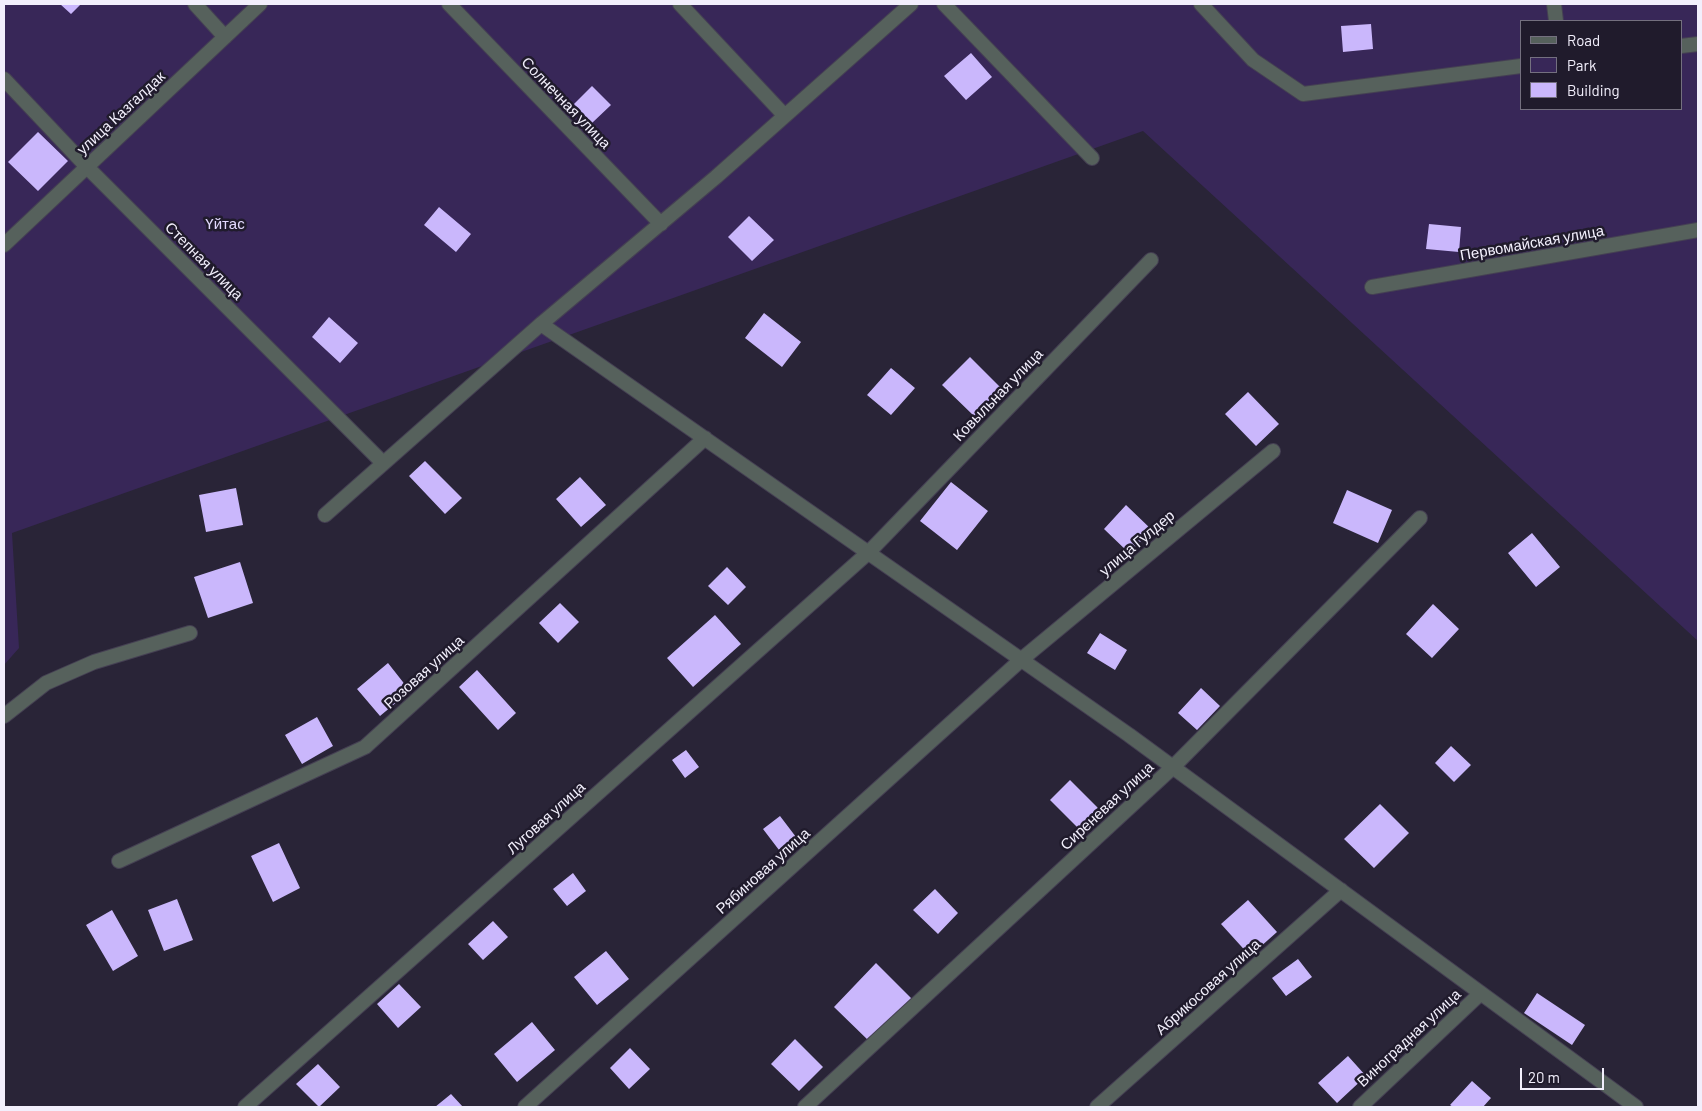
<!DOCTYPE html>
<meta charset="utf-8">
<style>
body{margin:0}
#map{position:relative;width:1702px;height:1111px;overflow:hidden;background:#292437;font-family:Barlow,sans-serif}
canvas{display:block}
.frame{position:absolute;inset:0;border:5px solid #f2effc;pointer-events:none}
.legend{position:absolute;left:1520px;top:20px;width:162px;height:90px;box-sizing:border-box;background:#201b2c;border:1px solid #74707f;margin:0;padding:6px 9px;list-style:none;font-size:15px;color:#f2effc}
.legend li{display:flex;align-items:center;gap:10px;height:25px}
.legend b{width:25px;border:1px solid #74707f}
.scale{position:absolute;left:1520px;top:1068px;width:84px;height:22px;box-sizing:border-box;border:2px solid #f2effc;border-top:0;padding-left:6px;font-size:15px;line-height:18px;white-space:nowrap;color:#f2effc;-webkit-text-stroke:4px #201b2c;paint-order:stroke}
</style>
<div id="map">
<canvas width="1702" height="1111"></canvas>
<div class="frame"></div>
<ul class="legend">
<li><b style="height:6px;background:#56615c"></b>Road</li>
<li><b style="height:14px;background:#382758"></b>Park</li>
<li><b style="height:14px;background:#cab7fc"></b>Building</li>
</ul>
<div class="scale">20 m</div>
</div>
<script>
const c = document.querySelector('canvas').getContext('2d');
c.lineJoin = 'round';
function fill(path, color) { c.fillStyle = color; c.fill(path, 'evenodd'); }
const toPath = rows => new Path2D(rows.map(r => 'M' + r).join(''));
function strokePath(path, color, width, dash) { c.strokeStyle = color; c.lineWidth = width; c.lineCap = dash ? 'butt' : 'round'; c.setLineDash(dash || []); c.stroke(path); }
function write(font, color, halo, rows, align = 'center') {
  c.font = font + ' Barlow,sans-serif'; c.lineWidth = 5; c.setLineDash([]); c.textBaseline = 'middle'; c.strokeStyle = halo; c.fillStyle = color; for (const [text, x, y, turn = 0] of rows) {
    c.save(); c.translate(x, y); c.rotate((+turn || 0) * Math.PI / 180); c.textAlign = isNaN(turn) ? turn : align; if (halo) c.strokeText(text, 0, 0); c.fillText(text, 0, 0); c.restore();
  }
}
fill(toPath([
 [4,4,1698,4,1698,641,1143,131,12,533,19,648,4,665],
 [1521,21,1681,21,1681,109,1521,109]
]), '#382758');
fill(toPath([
 [60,4,81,4,71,14],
 [1371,24,1373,49,1343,52,1341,26],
 [971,53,992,77,966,100,944,76],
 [592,86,611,105,592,123,574,104],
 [38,132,68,161,38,191,8,162],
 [439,207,471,234,456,252,424,225],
 [749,216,774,240,752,261,728,237],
 [1429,224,1461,227,1459,252,1426,249],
 [764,313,801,342,782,367,745,338],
 [329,317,358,343,340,363,312,337],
 [970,357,1001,388,974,416,942,385],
 [891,368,915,388,891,415,867,395],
 [1248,392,1279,424,1256,446,1225,414],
 [425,461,462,498,445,514,409,476],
 [580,477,606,505,581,527,556,499],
 [951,482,988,511,957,550,920,521],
 [236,488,243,525,206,532,199,495],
 [1347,490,1392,510,1378,543,1333,523],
 [1126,505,1152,530,1129,553,1104,529],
 [1532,533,1560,567,1536,587,1508,553],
 [240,562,253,603,208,618,194,577],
 [727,567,746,587,728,605,708,586],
 [560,603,579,622,558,643,539,623],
 [1433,604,1459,629,1432,658,1406,634],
 [715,615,741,644,693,687,667,658],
 [1100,633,1127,650,1115,670,1087,653],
 [388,663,410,691,380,716,357,689],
 [477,670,516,713,498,730,459,687],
 [1201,688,1220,706,1197,730,1178,713],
 [317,717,333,746,302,764,285,735],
 [1451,746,1471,765,1454,782,1435,763],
 [686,750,699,767,685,778,672,760],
 [1070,780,1105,815,1085,835,1050,800],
 [1380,804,1409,833,1374,868,1344,839],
 [780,816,796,837,779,850,763,829],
 [279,843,300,888,273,902,251,856],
 [573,873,586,891,567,906,553,889],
 [935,889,958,913,938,934,913,910],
 [177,899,193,940,164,951,148,910],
 [1248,900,1277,932,1250,956,1221,924],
 [112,910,138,956,113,971,86,925],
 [493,921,508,937,483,960,468,944],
 [606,951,629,979,597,1005,574,977],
 [1298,959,1312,977,1286,996,1272,978],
 [876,963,912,999,870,1042,834,1007],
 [399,984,421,1007,398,1028,377,1004],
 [1537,993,1585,1025,1572,1045,1524,1013],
 [532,1022,555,1050,517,1082,494,1054],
 [795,1039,823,1067,799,1091,771,1064],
 [630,1048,650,1069,629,1089,610,1068],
 [1348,1056,1366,1076,1337,1103,1318,1083],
 [318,1064,340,1087,319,1107,296,1084],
 [1472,1081,1491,1098,1483,1107,1453,1107,1450,1105],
 [451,1094,463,1107,435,1107]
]), '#cab7fc');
const minor = toPath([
 [195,4,225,37],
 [449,4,661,224],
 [680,4,785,116],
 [944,4,1092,158],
 [1201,4,1253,60,1303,94,1521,66],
 [1554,4,1556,21],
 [1681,46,1698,44],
 [4,79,87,167,383,463],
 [4,245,260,4],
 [1372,287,1698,230],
 [541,324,1129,735,1636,1107],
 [325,515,541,324,716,177,911,4],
 [4,716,46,683,94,662,190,633],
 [119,861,365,747,705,438],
 [245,1107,869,552,1151,260],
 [525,1107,1022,659,1273,451],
 [805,1107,1173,767,1420,518],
 [1097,1107,1341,890],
 [1360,1107,1481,993]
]);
strokePath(minor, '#454053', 16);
strokePath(minor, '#56615c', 14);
write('15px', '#f2effc', '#201b2c', [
 ["Солнечная улица",566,103,46],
 ["улица Казгалдак",121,113,-43],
 ["Первомайская улица",1532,243,-10],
 ["Степная улица",204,261,45],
 ["Ковыльная улица",998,395,-46],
 ["улица Гулдер",1137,543,-40],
 ["Розовая улица",424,672,-42],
 ["Сиреневая улица",1107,806,-43],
 ["Луговая улица",546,818,-42],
 ["Рябиновая улица",763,871,-42],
 ["Абрикосовая улица",1208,987,-42],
 ["Виноградная улица",1409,1038,-43]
]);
write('15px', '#e3daff', '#201b2c', [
 ["Үйтас",225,224]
]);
</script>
